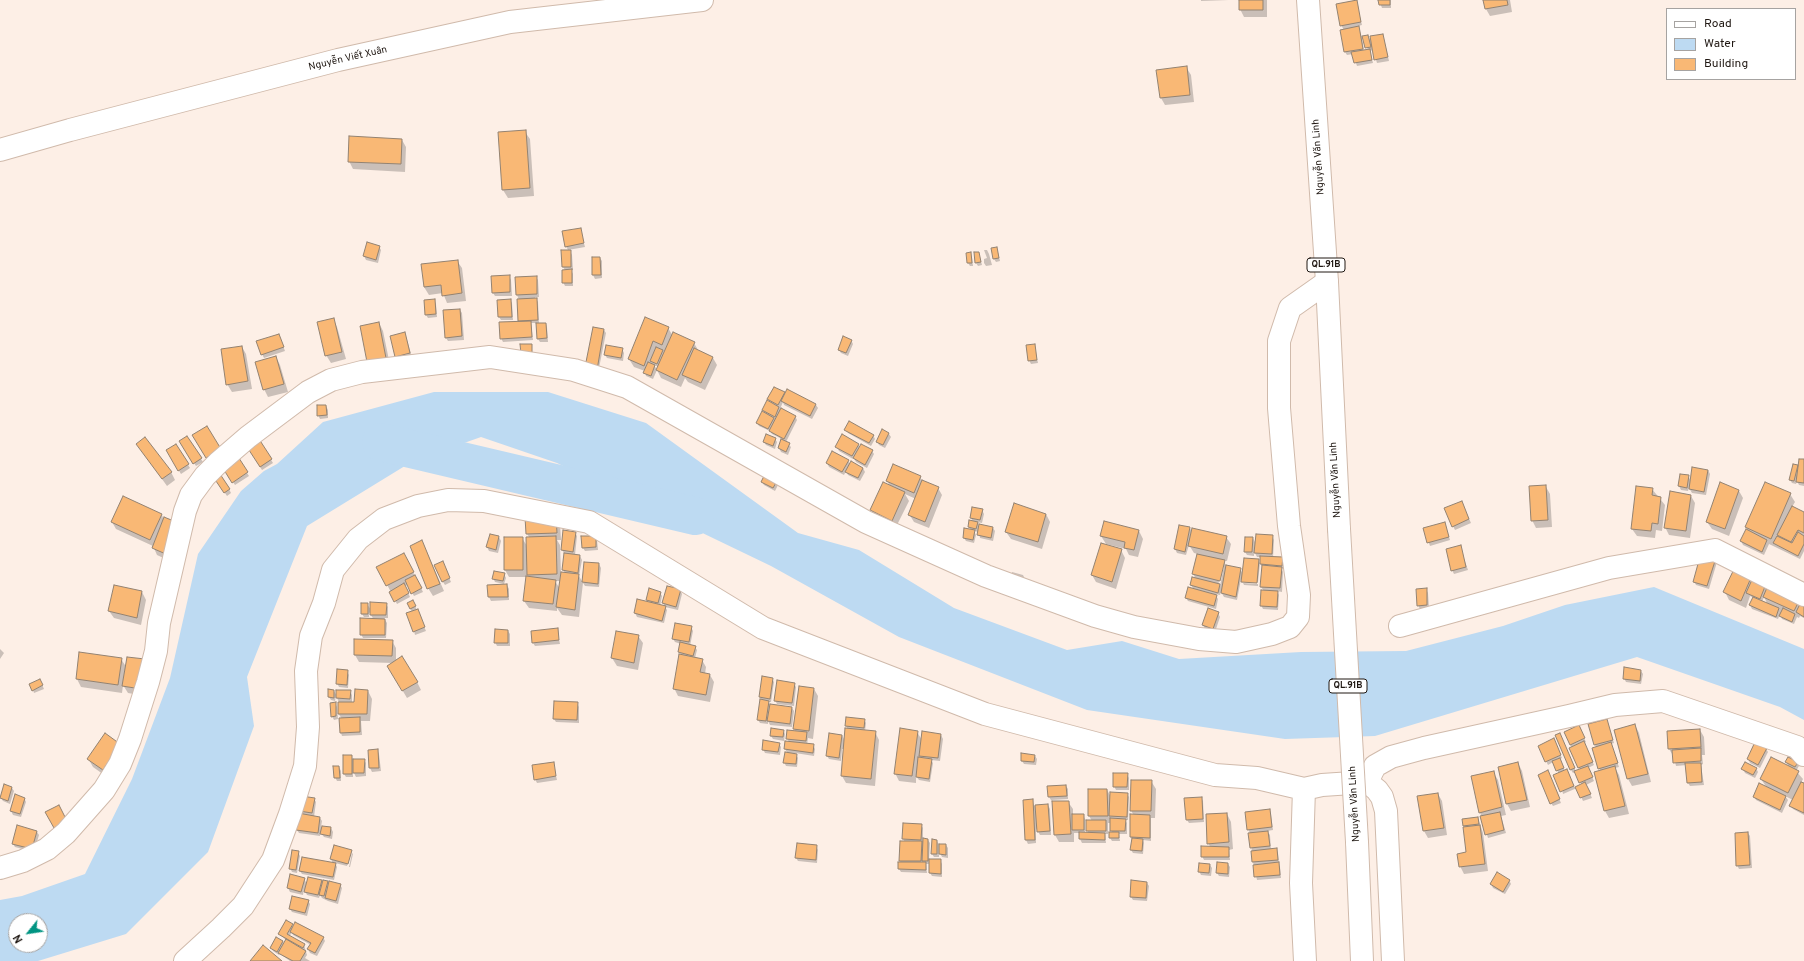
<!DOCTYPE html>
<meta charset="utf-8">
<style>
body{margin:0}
#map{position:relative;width:1804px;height:961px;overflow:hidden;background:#fdefe6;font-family:Overpass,sans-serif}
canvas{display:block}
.legend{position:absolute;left:1666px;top:8px;width:130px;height:72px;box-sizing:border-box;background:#fff;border:1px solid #a6a3a1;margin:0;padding:5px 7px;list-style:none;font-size:12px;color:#201813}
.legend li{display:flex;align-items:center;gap:8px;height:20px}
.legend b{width:20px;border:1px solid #a6a3a1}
.north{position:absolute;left:8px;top:913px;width:40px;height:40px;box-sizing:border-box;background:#fff;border:1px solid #a6a3a1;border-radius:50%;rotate:240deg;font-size:11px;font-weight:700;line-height:16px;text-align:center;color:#201813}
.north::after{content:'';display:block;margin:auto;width:14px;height:18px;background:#009482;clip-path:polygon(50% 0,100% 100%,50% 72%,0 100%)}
</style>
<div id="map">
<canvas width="1804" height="961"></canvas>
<ul class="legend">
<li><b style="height:5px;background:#fff"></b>Road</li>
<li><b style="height:11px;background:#bddaf2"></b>Water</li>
<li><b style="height:11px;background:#f9b875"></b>Building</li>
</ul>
<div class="north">N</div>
</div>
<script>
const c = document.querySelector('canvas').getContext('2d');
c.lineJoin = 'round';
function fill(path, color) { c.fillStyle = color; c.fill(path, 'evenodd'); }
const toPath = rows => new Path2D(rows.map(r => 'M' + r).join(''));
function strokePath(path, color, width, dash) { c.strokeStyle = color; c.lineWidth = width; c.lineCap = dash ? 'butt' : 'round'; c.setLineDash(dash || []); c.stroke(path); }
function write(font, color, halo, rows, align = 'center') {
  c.font = font + ' Overpass,sans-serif'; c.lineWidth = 4; c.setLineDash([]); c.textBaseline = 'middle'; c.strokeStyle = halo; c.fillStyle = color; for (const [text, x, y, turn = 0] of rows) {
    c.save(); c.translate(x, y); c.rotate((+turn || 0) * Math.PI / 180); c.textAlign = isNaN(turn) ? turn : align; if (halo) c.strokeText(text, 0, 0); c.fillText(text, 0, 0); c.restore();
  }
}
fill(toPath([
 [434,392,548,392,646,423,798,533,859,550,954,608,1067,650,1122,641,1179,659,1301,652,1406,651,1503,626,1565,605,1654,587,1804,649,1804,720,1780,707,1637,657,1375,736,1285,739,1087,710,899,637,771,566,557,463,481,437,413,461,307,526,247,677,254,726,208,852,126,934,38,961,0,961,0,900,22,896,85,874,132,779,170,678,198,554,241,491,264,471,277,464,323,422],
 [16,921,40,921,40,945,16,945]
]), '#bddaf2');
fill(toPath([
 [1201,0,1229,0,1201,1],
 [1240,0,1267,0,1267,17,1244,17,1240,9],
 [1379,0,1391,0,1391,8,1382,8],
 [1484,0,1510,0,1512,12,1490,16,1486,9],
 [1356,1,1362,25,1358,26,1362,37,1368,36,1372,43,1383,35,1389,61,1377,63,1373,50,1370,51,1373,63,1357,66,1353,54,1347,55,1345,52,1341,31,1344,30,1341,25],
 [1362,38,1364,38,1368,50,1364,51],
 [1186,67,1191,75,1194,102,1165,105,1161,98],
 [525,132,530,139,534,196,508,198,503,190,499,133],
 [402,140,406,147,405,172,353,169,349,161],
 [580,229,585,247,568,250,566,246],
 [379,247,381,250,378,263,366,260,364,256],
 [997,248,1000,261,996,262,994,259],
 [984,250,987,250,989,254,992,265,986,266,984,263,984,259,987,258],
 [570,251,572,255,573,270,571,270,573,274,573,286,565,286,563,282,565,270,563,267],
 [970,253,972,257,973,266,970,266,968,263],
 [979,253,982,265,978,266,976,263],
 [593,258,600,258,602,261,602,278,595,279,593,275],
 [457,261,462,268,466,301,447,303,443,293,429,295,424,287,422,265],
 [509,276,511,280,512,296,495,296,493,293],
 [536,277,538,280,539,297,535,297,538,302,539,324,546,324,547,327,548,342,540,342,538,339,537,323,531,323,533,340,503,342,501,338,520,323,519,300,517,295],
 [434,300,436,304,437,317,428,318,426,315],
 [510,300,512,303,513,320,501,320,499,317],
 [460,310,462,313,464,340,448,341,446,338],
 [333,319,337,327,346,359,331,363,326,355],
 [379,323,383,331,390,365,372,369],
 [593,328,604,330,606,333,598,373],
 [668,328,673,336,694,343,698,350,713,358,717,365,705,390,688,382,685,378,681,387,661,378,657,370,653,379,646,376,645,371,634,367,629,359],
 [654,365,659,367,657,370],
 [405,333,412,357,398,360,391,337],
 [280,338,285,351,264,358,262,354],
 [851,340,853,344,848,356,841,353,839,350],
 [1034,345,1038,363,1031,364,1029,360],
 [242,347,246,354,252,389,232,392,227,384],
 [622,349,624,353,623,361,607,358,605,355],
 [276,357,280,365,288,392,268,397,264,389],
 [788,390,816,405,818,408,812,419,784,405,783,402,780,409,795,416,797,420,786,442,791,447,788,455,781,452,779,448,782,439,772,434,770,431,759,426,757,423,766,415,764,410,771,403,769,399,784,393,785,395],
 [326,406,328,410,328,418,320,419,318,415],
 [846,430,873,435,875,439,871,446,848,433],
 [889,434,891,437,885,448,879,445,877,441],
 [775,439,777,442,775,449,766,445,764,442],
 [259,440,273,463,262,470,248,447],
 [858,444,860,447,872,451,874,454,867,468,856,462,853,457,853,459,839,451,837,447],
 [176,445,190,468,181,474,167,451],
 [182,445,201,459,203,462,196,466],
 [142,451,171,472,175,480,167,486],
 [236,456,249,476,235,485,222,466],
 [848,460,850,464,863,468,865,472,860,481,848,475,846,471,844,475,829,467,827,463],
 [1804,460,1804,486,1799,485,1797,481,1796,484,1792,483,1790,480,1793,465,1799,466],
 [1708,470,1710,474,1706,495,1692,493,1689,488,1688,491,1681,490,1679,486,1688,476,1691,481],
 [211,472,229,489,231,493,227,496],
 [765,476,778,485,775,491,764,485,762,482],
 [920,477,923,482,938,488,942,495,929,528,914,522,909,514,916,499,905,494,909,501,896,527,875,517,871,510,890,486,887,481],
 [1546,487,1550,494,1552,527,1536,528,1532,520],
 [1652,489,1665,505,1662,531,1656,530,1655,538,1637,536,1632,529],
 [1739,491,1743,498,1729,536,1712,529,1707,522],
 [1790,494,1795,502,1792,507,1804,513,1804,551,1800,559,1769,544,1764,555,1743,545,1741,541,1747,529,1746,527],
 [1691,496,1695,503,1690,538,1669,535,1665,527],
 [1463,505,1471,523,1455,530,1453,526],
 [982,510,984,514,982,523,976,522,980,528,993,528,995,531,993,541,980,538,979,532,974,531,976,535,974,543,966,541,964,538,971,531,969,527,973,522,971,518],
 [1046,514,1050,522,1042,549,1011,539,1006,532],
 [162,515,163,518,180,525,172,562,157,555,153,546,116,529,112,522],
 [1105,523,1139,531,1143,539,1138,557,1129,555,1126,549,1106,544,1101,536],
 [560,524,561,540,557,540,560,545,561,573,565,573,563,570,565,554,562,550,564,531,575,533,577,536,575,555,580,556,582,560,579,576,583,583,585,563,599,564,601,568,599,587,585,586,583,583,579,617,562,615,557,608,557,611,529,608,524,601,527,577,509,577,505,570,522,538,527,546,530,538,527,534],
 [555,581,561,581,560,589],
 [1180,526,1190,528,1192,532,1226,537,1231,544,1227,561,1223,560,1227,567,1240,569,1243,574,1258,560,1260,563,1258,582,1243,581,1243,583,1241,579,1237,600,1224,597,1221,592,1220,595,1215,594,1218,599,1216,609,1188,601,1186,598,1194,590,1191,585,1196,579,1193,574,1198,554,1194,553,1189,545,1186,555,1177,553,1175,549],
 [1222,566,1224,566,1220,586,1218,586],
 [1446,527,1450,540,1430,546,1424,529],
 [1272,536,1274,540,1273,558,1283,558,1285,562,1284,569,1281,568,1283,572,1282,592,1277,591,1279,595,1278,610,1263,609,1261,605,1264,591,1261,587,1263,568,1261,564,1261,557,1257,557,1254,551,1254,556,1247,555,1245,552,1253,538,1256,544],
 [499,537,501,541,498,553,489,551,487,547],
 [582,537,595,537,597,540,598,550,585,551,583,548],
 [422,541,444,591,433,596,428,588],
 [1460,547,1468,570,1454,574,1452,570],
 [1121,550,1125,558,1116,589,1096,582,1092,575],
 [1702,555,1717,562,1709,589,1696,585,1694,581],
 [408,562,423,592,414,596,408,585,405,586,410,597,397,604,378,567],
 [444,566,451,582,445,585,443,582],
 [1736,566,1804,599,1804,618,1800,616,1799,618,1797,617,1794,624,1782,619,1780,614,1778,619,1752,609,1750,605,1754,598,1750,596,1746,608,1729,600,1725,592],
 [1764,597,1768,605,1762,602],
 [1012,572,1023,575,1025,579,1010,580],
 [504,574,506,578,504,584,495,582,493,578],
 [1243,583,1258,584,1258,586,1244,585],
 [507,585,509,589,509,600,491,601,489,597,488,586],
 [1426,589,1428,593,1429,608,1420,609,1418,605],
 [680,590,682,594,678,610,665,607,663,603],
 [142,592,146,600,141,625,114,618,109,611],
 [660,593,662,596,660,606,665,607,667,610,664,623,637,617,635,613,650,603,647,599],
 [413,601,426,631,415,635,414,631,412,612,408,604],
 [367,604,371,610,386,604,388,607,388,618,384,618,387,623,386,638,363,638,361,634,374,620,369,612,369,617,364,617,362,614],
 [1218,613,1220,617,1215,632,1205,629,1203,625],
 [691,627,693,631,690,646,695,647,697,650,695,658,702,660,706,667,705,674,710,675,714,682,710,702,678,696,674,688,682,656,679,652,681,644,675,642,673,639],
 [557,629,560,644,535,646,533,643],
 [508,631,510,634,510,646,497,646,495,642],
 [638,636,643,643,638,670,617,666,612,658],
 [392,641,396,648,396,661,417,682,421,690,407,698,388,666,393,663,359,662,355,655],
 [0,649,4,653,0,659],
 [80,653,121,659,145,696,128,693,123,685,122,693,81,687,77,679],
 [347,671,349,675,348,688,339,687,337,683],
 [1641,671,1643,674,1641,684,1626,682,1624,678],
 [763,678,772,679,774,682,771,702,768,702,770,705,792,708,794,711,792,727,770,725,768,721,768,724,760,723,758,720,762,701,760,697],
 [40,680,44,689,34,693,33,690],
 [794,684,796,687,794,706,777,704,775,700],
 [800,687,814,689,818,696,813,739,808,738,807,745,813,745,815,749,814,756,795,753,798,758,797,767,786,766,784,762,788,754,785,749,789,742,787,738,796,732,794,729],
 [334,691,337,696,350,691,352,695,352,703,355,703,368,691,372,699,370,721,361,721,362,735,342,736,341,733,342,719,338,713,339,702,336,696,335,701,331,700,329,697],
 [335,703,337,707,338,719,334,720,332,716],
 [577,703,579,707,579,723,556,722,554,719],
 [864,720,866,723,865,731,875,732,879,740,875,786,846,783,842,776,844,749,842,749,841,761,829,759,827,756,842,735,845,741,848,730,846,726],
 [1608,724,1614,743,1611,744,1619,767,1615,768,1619,775,1629,814,1609,818,1605,811,1595,772,1600,771,1595,744],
 [1635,725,1639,733,1651,782,1632,786,1628,779],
 [783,730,785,734,784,741,773,739,771,736],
 [1580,730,1586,742,1584,743,1594,765,1588,768,1594,781,1586,785,1592,798,1583,801,1577,788,1563,794,1559,774,1553,762,1548,765,1546,761,1555,743,1562,758,1560,759,1565,771,1569,774,1575,788,1582,785,1576,772,1573,773,1571,770,1556,736,1561,737,1576,772,1580,770,1570,744],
 [1700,730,1704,737,1705,755,1702,755,1703,764,1701,765,1704,785,1690,786,1688,783,1687,765,1676,766,1674,757,1669,749],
 [917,732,922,740,941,735,943,739,940,761,931,760,933,763,930,782,919,780,916,776,916,783,899,781,895,773],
 [120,744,107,777,93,767,89,760],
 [779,744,781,747,780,755,765,753,763,749],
 [1766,749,1768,752,1760,768,1750,763,1748,759],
 [377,750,379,754,381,771,372,772,370,768,369,751],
 [351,756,353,760,364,760,366,763,366,776,356,777,353,771,353,777,346,777,344,774],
 [1035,756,1037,759,1036,765,1024,764,1022,761],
 [1786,762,1797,763,1799,766,1796,771,1803,779,1801,783,1804,784,1804,815,1793,809,1791,806,1793,800,1785,796,1788,800,1782,813,1756,800,1754,796,1767,788,1761,779,1789,767],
 [553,763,557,780,537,783,535,779],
 [1518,763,1522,771,1530,807,1511,811,1507,804,1499,768],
 [339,767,341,771,341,781,337,781,335,777],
 [1756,768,1758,772,1755,778,1745,773,1743,769],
 [1493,772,1498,780,1506,815,1501,816,1506,833,1488,838,1480,812],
 [1127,774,1129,778,1129,790,1116,790,1114,786],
 [1549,775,1561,803,1553,806,1551,803],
 [1151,781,1156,789,1155,818,1151,818,1151,841,1143,840,1144,843,1143,854,1133,853,1131,850,1133,840,1131,837,1134,816,1131,810],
 [1066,786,1068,789,1068,799,1051,800,1049,797],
 [12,788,14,791,10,804,3,801,1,798],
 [1107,790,1111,797,1127,794,1129,797,1128,820,1125,820,1127,823,1127,834,1119,834,1120,841,1112,841,1110,838,1112,833,1111,823,1108,823,1108,834,1105,834,1106,843,1082,843,1080,839,1080,833,1074,833,1074,842,1059,842,1055,835,1068,802,1073,809,1073,815,1083,815,1085,819,1085,834,1089,834,1087,830,1092,821,1089,816],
 [1438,794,1442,801,1447,835,1428,838,1424,831],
 [24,798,26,802,21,817,13,815,11,811],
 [1201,798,1203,801,1204,822,1189,823,1187,820],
 [314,799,316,802,314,817,320,818,322,821,321,827,331,828,333,832,332,839,324,837,320,832,320,836,299,833,297,830,300,811],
 [1032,800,1034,806,1048,805,1050,809,1051,835,1040,835,1036,828,1036,843,1028,844,1026,840,1024,801],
 [1269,810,1271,814,1273,830,1267,831,1270,835,1271,850,1276,849,1278,853,1279,863,1278,863,1280,867,1281,878,1257,880,1253,862,1250,833,1248,829],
 [1227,814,1231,822,1233,849,1229,850,1230,860,1204,860,1202,856,1211,848,1208,843],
 [1478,818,1483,833,1488,871,1464,874,1460,866,1468,853,1464,825],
 [904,824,921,825,923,828,923,839,928,840,930,843,929,860,940,860,942,864,942,877,932,876,930,873,930,864,926,864,927,873,901,872,899,869,901,863,900,861,905,842,903,839],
 [37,832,39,835,34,852,15,847,13,844],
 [1748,833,1750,836,1752,868,1739,869,1737,865],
 [933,840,937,841,939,845,946,845,948,848,948,858,942,857,939,851,939,857,934,857,932,854],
 [334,846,352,852,350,852,347,866,335,863,337,867,334,880,302,874,300,871,333,864,331,859],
 [816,846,818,850,817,863,798,861,796,858],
 [298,852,300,856,297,873,292,872,290,868],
 [352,853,353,854,350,867,349,867],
 [1228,864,1230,867,1229,877,1219,876,1217,873],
 [1210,865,1212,868,1211,876,1201,875,1199,871],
 [304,879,307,884,321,881,323,885,327,882,329,885,340,885,342,888,338,904,328,901,322,898,320,895,319,898,307,895,304,889,303,895,290,892,288,888],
 [1509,880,1511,884,1505,894,1493,888,1491,884],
 [1147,883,1149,886,1147,901,1133,900,1131,897],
 [308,901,310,904,307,916,292,912,290,909],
 [292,925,293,928,323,937,325,941,317,956,310,953,308,949,311,945,293,935,292,932,289,937,304,945,307,955,305,958,310,961,290,961,280,954,279,955,273,951,271,948,283,941,284,944,286,940,279,934]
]), '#0003');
strokePath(toPath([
 [381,442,695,516]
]), '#bddaf2', 38);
const building = toPath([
 [1239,0,1263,0,1263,10,1239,10,1239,0],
 [1357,0,1361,22,1340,26,1336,4,1357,0],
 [1378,0,1390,0,1390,5,1379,5,1378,0],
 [1483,0,1507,0,1508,5,1485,9,1483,0],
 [1359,26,1363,49,1344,52,1340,30,1359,26],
 [1383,34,1388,57,1374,60,1370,36,1383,34],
 [1368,35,1371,47,1365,48,1362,36,1368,35],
 [1370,49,1372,60,1354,63,1351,52,1370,49],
 [1187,66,1190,95,1160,98,1156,70,1187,66],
 [526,130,530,188,502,190,498,132,526,130],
 [349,136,402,139,401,164,348,162,349,136],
 [581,228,584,243,565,247,562,231,581,228],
 [367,242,380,246,376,260,363,256,367,242],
 [997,247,999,258,993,259,991,248,997,247],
 [561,250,571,250,571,267,562,267,561,250],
 [971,252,972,263,967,263,966,253,971,252],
 [974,252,979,252,981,262,975,263,974,252],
 [592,257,600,257,601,275,592,275,592,257],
 [458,260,462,293,442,296,441,285,424,287,421,264,458,260],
 [572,269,572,283,562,283,562,270,572,269],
 [510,275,510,292,492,293,491,276,510,275],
 [537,276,537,294,516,295,515,277,537,276],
 [537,298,538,320,518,321,517,299,537,298],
 [435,299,436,314,425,315,424,300,435,299],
 [511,299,512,317,498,317,497,300,511,299],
 [460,309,462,336,445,338,443,310,460,309],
 [645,317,669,327,662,345,653,341,644,366,628,359,645,317],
 [334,318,342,352,325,356,317,322,334,318],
 [531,321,532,337,500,339,499,322,531,321],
 [379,322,386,358,367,362,360,326,379,322],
 [536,323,546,323,547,338,537,339,536,323],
 [593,327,604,329,597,370,585,367,593,327],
 [405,332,410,353,395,357,390,336,405,332],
 [673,332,695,342,677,380,656,370,673,332],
 [279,334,284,347,261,355,256,341,279,334],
 [843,336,852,340,846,353,838,350,843,336],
 [520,344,532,344,532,353,521,354,520,344],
 [1035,344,1037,360,1028,361,1026,345,1035,344],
 [606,345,623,348,621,358,604,355,606,345],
 [242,346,248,381,226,385,221,349,242,346],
 [656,347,663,350,657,364,650,361,656,347],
 [694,348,713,357,701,383,682,375,694,348],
 [276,356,284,384,263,390,255,362,276,356],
 [648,362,655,365,651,376,643,373,648,362],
 [774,387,785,392,778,405,767,399,774,387],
 [787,389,816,404,810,416,781,401,787,389],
 [767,400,779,407,775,417,762,410,767,400],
 [317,405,326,405,327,415,317,416,317,405],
 [781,408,796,416,784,439,769,431,781,408],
 [762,411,774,418,768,429,756,423,762,411],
 [849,421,874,435,869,443,844,430,849,421],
 [207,426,221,449,206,458,192,435,207,426],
 [882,429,889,433,883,445,876,442,882,429],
 [766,434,776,438,773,446,763,442,766,434],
 [842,434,859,444,852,456,835,447,842,434],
 [187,436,202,458,193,464,179,441,187,436],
 [145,437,172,472,162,479,136,444,145,437],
 [259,439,272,459,260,467,247,447,259,439],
 [781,439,790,443,786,452,778,448,781,439],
 [176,444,189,464,178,471,166,450,176,444],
 [861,444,873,450,865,465,853,458,861,444],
 [832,451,849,460,842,472,826,463,832,451],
 [237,455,248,472,232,483,221,465,237,455],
 [1799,459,1804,459,1804,483,1796,482,1799,459],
 [851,461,863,468,858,478,845,472,851,461],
 [893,464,921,476,914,493,886,481,893,464],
 [1793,464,1798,465,1794,481,1789,480,1793,464],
 [1692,467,1708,470,1704,492,1689,489,1692,467],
 [216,468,230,489,224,493,210,472,216,468],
 [765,474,777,481,773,488,761,482,765,474],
 [1680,474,1689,475,1687,488,1678,486,1680,474],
 [922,480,939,487,925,522,908,515,922,480],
 [883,482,905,492,892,521,870,510,883,482],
 [1720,482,1739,490,1725,529,1706,522,1720,482],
 [1765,482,1791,493,1771,539,1745,527,1765,482],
 [1546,485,1548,520,1531,521,1529,486,1546,485],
 [1636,486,1653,488,1652,495,1661,497,1658,524,1652,523,1651,531,1631,529,1636,486],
 [1670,491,1691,495,1686,531,1664,528,1670,491],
 [123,496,162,514,150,540,111,522,123,496],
 [1462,501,1469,519,1452,527,1444,508,1462,501],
 [1014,503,1046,514,1038,542,1005,532,1014,503],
 [1792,506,1804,512,1804,533,1798,530,1791,542,1777,535,1792,506],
 [972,507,983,509,980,520,970,518,972,507],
 [556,516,557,533,526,534,525,517,556,516],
 [164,517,181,524,168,555,152,548,164,517],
 [969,520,978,522,976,529,968,527,969,520],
 [1104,521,1139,530,1134,550,1124,548,1125,542,1100,536,1104,521],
 [1445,522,1449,537,1427,543,1423,528,1445,522],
 [979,524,993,527,991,538,977,535,979,524],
 [1179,525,1190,527,1185,552,1174,549,1179,525],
 [964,528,975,530,973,540,963,538,964,528],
 [1192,528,1227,536,1223,554,1188,546,1192,528],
 [1746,529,1767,540,1762,552,1740,541,1746,529],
 [563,530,576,532,573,552,561,550,563,530],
 [1798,532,1804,536,1804,544,1798,556,1773,543,1777,536,1792,543,1798,532],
 [490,534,499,536,496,550,486,547,490,534],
 [1256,534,1273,535,1272,554,1254,553,1256,534],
 [556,536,557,574,527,575,526,537,556,536],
 [581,536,596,536,596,547,582,548,581,536],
 [504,537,523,537,523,570,504,570,504,537],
 [1245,537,1253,537,1252,552,1244,552,1245,537],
 [422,540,440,584,427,589,410,546,422,540],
 [1101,543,1122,549,1112,582,1091,575,1101,543],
 [1461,545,1466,567,1451,571,1446,549,1461,545],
 [404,553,414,572,386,586,376,567,404,553],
 [564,553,580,555,578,573,562,570,564,553],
 [1701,553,1716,558,1707,586,1693,582,1701,553],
 [1197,554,1225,560,1220,581,1192,574,1197,554],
 [1260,556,1283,557,1282,566,1260,564,1260,556],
 [1244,558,1259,559,1257,583,1241,582,1244,558],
 [443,561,450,578,442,582,434,565,443,561],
 [584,562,599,563,598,584,582,582,584,562],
 [1226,565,1241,568,1236,597,1221,593,1226,565],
 [1262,565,1282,567,1280,588,1260,587,1262,565],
 [1736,565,1753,573,1741,601,1723,592,1736,565],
 [494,571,505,573,503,581,492,579,494,571],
 [561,572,579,574,575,610,556,607,561,572],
 [1755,573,1768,579,1760,599,1746,593,1755,573],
 [415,575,422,588,411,594,405,580,415,575],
 [526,576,556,580,553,604,523,601,526,576],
 [1192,577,1220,584,1218,593,1190,585,1192,577],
 [404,583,409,593,394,602,389,592,404,583],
 [1769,583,1801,597,1794,611,1763,597,1769,583],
 [507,584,508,597,488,597,487,585,507,584],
 [114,585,142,591,137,618,108,611,114,585],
 [667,586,681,589,676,607,662,603,667,586],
 [1188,587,1217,595,1214,606,1185,598,1188,587],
 [649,588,661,592,658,603,646,600,649,588],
 [1427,588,1427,605,1417,606,1416,589,1427,588],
 [1261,590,1278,591,1277,607,1260,606,1261,590],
 [1753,597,1779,608,1776,617,1749,605,1753,597],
 [1803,598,1804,598,1804,617,1796,612,1803,598],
 [637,599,666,606,662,621,634,613,637,599],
 [413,600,416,606,410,609,407,603,413,600],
 [370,602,387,603,386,615,370,615,370,602],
 [361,603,368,603,368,614,361,614,361,603],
 [1208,608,1219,612,1213,629,1202,625,1208,608],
 [1783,608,1795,614,1792,622,1779,616,1783,608],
 [418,609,425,627,413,632,406,613,418,609],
 [360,618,385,619,385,635,360,635,360,618],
 [675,623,692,626,689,642,672,639,675,623],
 [558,628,559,640,532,643,531,631,558,628],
 [495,629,508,630,508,643,494,643,495,629],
 [616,631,639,635,634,663,611,658,616,631],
 [354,639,393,640,392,656,354,655,354,639],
 [680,642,696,646,693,656,678,652,680,642],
 [79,652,122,658,118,685,76,679,79,652],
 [679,654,703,659,700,672,710,674,706,695,673,689,679,654],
 [402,656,418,682,402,691,387,666,402,656],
 [127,657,145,659,141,689,122,686,127,657],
 [1624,667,1641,670,1640,681,1623,679,1624,667],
 [337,669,348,670,347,685,336,684,337,669],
 [762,676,773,678,770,699,759,697,762,676],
 [40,679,43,685,32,691,29,684,40,679],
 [777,680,795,683,792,703,774,701,777,680],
 [799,686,814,688,809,731,793,729,799,686],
 [328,689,334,690,334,698,328,697,328,689],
 [355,689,368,690,367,714,338,714,338,702,354,702,355,689],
 [336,690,351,690,350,699,336,698,336,690],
 [760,699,769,701,766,721,757,720,760,699],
 [554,701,578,702,577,720,553,719,554,701],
 [336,702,336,716,331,717,330,703,336,702],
 [770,704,792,707,790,724,767,721,770,704],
 [360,717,360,732,340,733,339,718,360,717],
 [846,717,865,719,864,728,845,726,846,717],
 [1607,719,1613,740,1594,745,1588,724,1607,719],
 [1635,724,1648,774,1627,779,1614,730,1635,724],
 [1579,725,1585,738,1570,745,1564,732,1579,725],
 [771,728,784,730,783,737,770,736,771,728],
 [845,728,876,731,871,779,841,776,845,728],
 [900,728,918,731,912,776,894,774,900,728],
 [1700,729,1701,747,1668,749,1667,731,1700,729],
 [787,730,807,732,806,741,786,739,787,730],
 [922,731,941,734,938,758,919,756,922,731],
 [105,733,120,744,103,770,87,759,105,733],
 [829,733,842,735,839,758,826,756,829,733],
 [1560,733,1575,768,1570,770,1555,735,1560,733],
 [1554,738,1561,755,1545,762,1538,746,1554,738],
 [763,740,780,743,778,752,762,750,763,740],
 [785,741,814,744,813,753,784,749,785,741],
 [1584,741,1593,762,1578,768,1569,748,1584,741],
 [1611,742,1618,763,1598,769,1592,748,1611,742],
 [1755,742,1767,748,1758,765,1747,759,1755,742],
 [1701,748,1701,761,1673,763,1672,750,1701,748],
 [378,749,379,768,369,768,368,750,378,749],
 [785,752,797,754,796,764,783,763,785,752],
 [1021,753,1035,755,1034,762,1021,761,1021,753],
 [343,755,352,755,352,774,343,774,343,755],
 [918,757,932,759,929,779,916,777,918,757],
 [1771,757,1799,771,1788,793,1760,779,1771,757],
 [1788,757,1798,762,1795,767,1785,762,1788,757],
 [1560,758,1564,768,1556,771,1552,761,1560,758],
 [353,759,365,759,364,773,353,773,353,759],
 [554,762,556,776,534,780,532,765,554,762],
 [1518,762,1527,800,1506,804,1498,767,1518,762],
 [1745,762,1757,768,1753,775,1741,769,1745,762],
 [1685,763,1701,763,1702,782,1687,783,1685,763],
 [333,766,339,766,340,778,334,778,333,766],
 [1588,766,1593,777,1579,783,1574,771,1588,766],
 [1615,766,1625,806,1604,811,1594,772,1615,766],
 [1567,769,1574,786,1560,792,1553,775,1567,769],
 [1548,770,1560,799,1550,804,1538,775,1548,770],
 [1494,771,1502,807,1479,813,1471,776,1494,771],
 [1113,773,1128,773,1127,787,1113,787,1113,773],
 [1131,780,1152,780,1151,811,1130,811,1131,780],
 [1585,782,1591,794,1580,798,1575,787,1585,782],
 [1801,782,1804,783,1804,813,1789,806,1801,782],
 [1759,783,1786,796,1780,810,1753,797,1759,783],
 [4,784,12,787,8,801,0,798,4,784],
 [1066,785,1067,796,1048,797,1047,786,1066,785],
 [1088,789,1107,789,1108,816,1088,816,1088,789],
 [1110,792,1128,793,1127,817,1109,816,1110,792],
 [1438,793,1444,828,1423,831,1417,796,1438,793],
 [15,794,25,798,20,814,10,811,15,794],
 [301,796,315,798,312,813,299,811,301,796],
 [1202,797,1203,819,1186,820,1184,798,1202,797],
 [1033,799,1035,840,1025,840,1023,800,1033,799],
 [1052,801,1069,801,1071,834,1054,835,1052,801],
 [1048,804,1050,831,1037,832,1035,805,1048,804],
 [59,805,67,821,54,828,45,812,59,805],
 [1270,809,1272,827,1247,830,1245,812,1270,809],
 [1500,812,1504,830,1485,835,1480,816,1500,812],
 [298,813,320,817,318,833,296,830,298,813],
 [1227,813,1229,842,1207,844,1206,814,1227,813],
 [1072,814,1084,814,1084,830,1072,830,1072,814],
 [1130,814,1150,815,1150,838,1130,837,1130,814],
 [1478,817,1479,824,1463,826,1462,819,1478,817],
 [1110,818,1126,819,1125,831,1110,831,1110,818],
 [1086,820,1106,820,1106,831,1086,831,1086,820],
 [903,823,922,824,921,840,902,839,903,823],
 [17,825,37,831,32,849,12,844,17,825],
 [1480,825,1485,864,1459,867,1457,854,1466,852,1463,827,1480,825],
 [322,826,331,827,330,836,320,834,322,826],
 [1268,831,1270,846,1250,848,1248,833,1268,831],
 [1079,832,1105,833,1105,840,1079,839,1079,832],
 [1109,832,1119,832,1119,838,1109,838,1109,832],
 [1748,832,1750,865,1736,866,1735,833,1748,832],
 [923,838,928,839,928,861,922,861,923,838],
 [1132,838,1143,839,1142,851,1130,850,1132,838],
 [932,839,937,840,937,854,931,854,932,839],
 [900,841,922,841,921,861,899,861,900,841],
 [797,843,817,845,816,860,795,858,797,843],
 [939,844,946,844,946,855,939,854,939,844],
 [334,845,352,850,348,864,330,859,334,845],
 [1201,846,1229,847,1229,857,1201,857,1201,846],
 [1277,848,1278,860,1252,862,1251,851,1277,848],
 [292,850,299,851,296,870,289,869,292,850],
 [302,857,336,863,333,877,299,871,302,857],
 [929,859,941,859,941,874,929,873,929,859],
 [898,862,926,862,926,870,898,869,898,862],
 [1217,862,1228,863,1228,874,1216,873,1217,862],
 [1279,862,1280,875,1254,877,1253,865,1279,862],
 [1199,863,1210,864,1209,873,1198,872,1199,863],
 [1497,872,1510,880,1503,892,1490,884,1497,872],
 [290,874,305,878,301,892,287,888,290,874],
 [308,877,322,880,318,895,304,892,308,877],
 [323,880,328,881,324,896,319,895,323,880],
 [1131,880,1147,882,1146,898,1130,897,1131,880],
 [329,881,341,884,336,901,325,898,329,881],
 [292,896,309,900,305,913,289,909,292,896],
 [286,920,293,924,287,934,305,944,303,948,278,934,286,920],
 [295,922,324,937,315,953,307,949,311,943,290,932,295,922],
 [276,937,283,941,277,952,270,948,276,937],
 [286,939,306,951,300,961,293,961,278,953,286,939],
 [263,945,282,961,250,961,263,945]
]);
fill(building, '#f9b875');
strokePath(building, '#938271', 1);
const minor = toPath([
 [0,150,70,130,338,60,510,22,702,0],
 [1400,626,1609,568,1715,550,1804,595],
 [1367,782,1375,766,1391,757,1424,748,1569,716,1615,705,1663,701,1797,747,1804,755],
 [1304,789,1301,883,1305,961],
 [0,868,23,861,47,849,66,833,104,790,120,764,130,739,148,682,156,651,159,623,185,511,191,495,205,476,219,462,248,437,308,392,331,380,362,372,490,357,574,370,627,387,866,522,986,576,1095,616,1134,627,1199,639,1236,642,1272,634,1290,627,1298,617,1299,595,1289,526,1279,408,1279,341,1290,308,1327,282],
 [185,961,221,928,243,906,273,860,290,814,305,766,308,727,306,671,311,636,324,603,333,570,358,539,384,519,418,506,448,500,484,501,589,522,763,628,985,714,1215,775,1257,778,1304,789,1322,785,1367,782,1377,790,1382,797,1386,811,1393,961]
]);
const highway = toPath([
 [1308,0,1327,282,1339,529],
 [1357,842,1362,961]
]);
strokePath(minor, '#d0baab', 24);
strokePath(highway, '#d0baab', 24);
strokePath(minor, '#fff', 22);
strokePath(highway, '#fff', 22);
const highwayBridge = toPath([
 [1339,529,1357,842]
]);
strokePath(highwayBridge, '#d0baab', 24, []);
strokePath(highwayBridge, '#fff', 22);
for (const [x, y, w] of [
 [1326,265,38],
 [1348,686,38]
]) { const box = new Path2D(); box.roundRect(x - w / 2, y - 7, w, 14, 3); c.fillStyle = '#fff'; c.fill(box); strokePath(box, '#201813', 1); }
write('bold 9px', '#201813', null, [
 ["QL.91B",1326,265],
 ["QL.91B",1348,686]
]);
write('10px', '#201813', '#fff', [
 ["Nguyễn Viết Xuân",348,59,-13],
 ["Nguyễn Văn Linh",1319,157,-94],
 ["Nguyễn Văn Linh",1336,480,-93],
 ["Nguyễn Văn Linh",1355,804,-93]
]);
</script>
